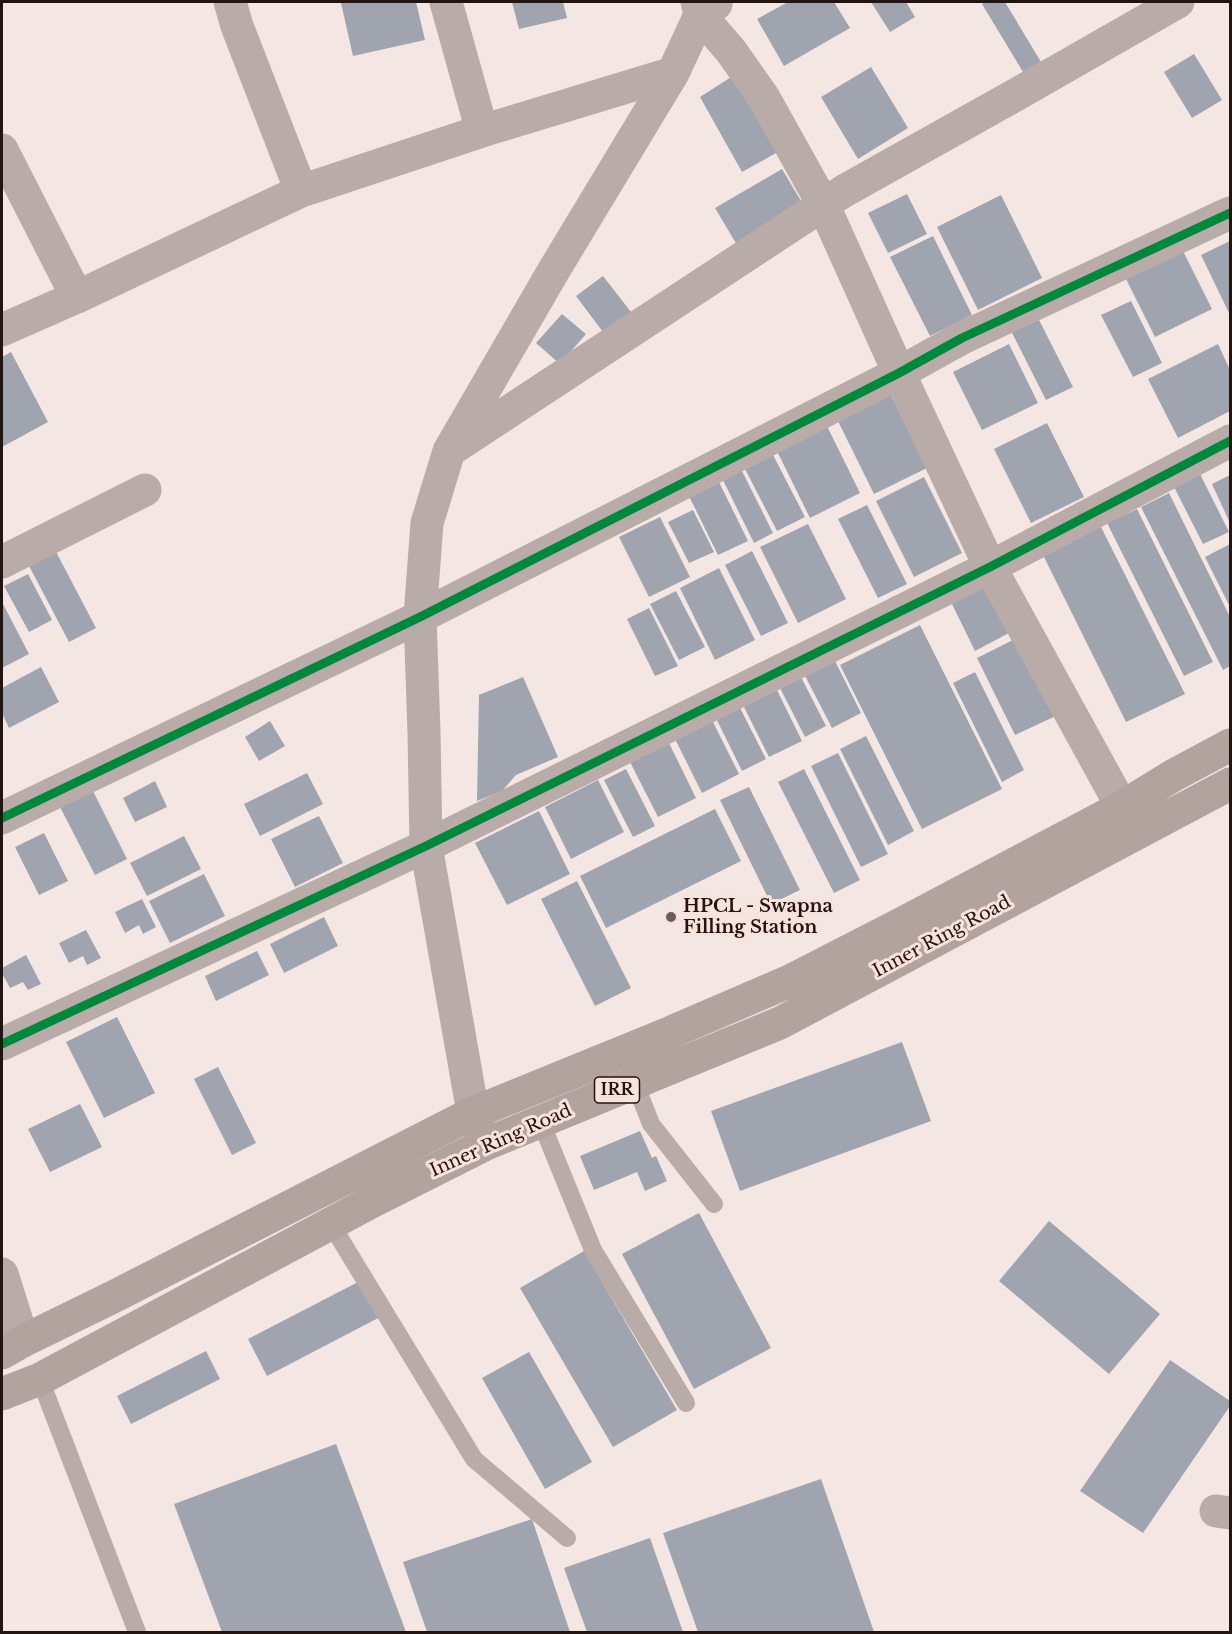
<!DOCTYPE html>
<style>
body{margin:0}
#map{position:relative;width:1232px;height:1634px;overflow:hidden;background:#f3e6e3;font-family:"Libre Baskerville",serif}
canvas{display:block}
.frame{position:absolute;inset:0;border:3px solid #221411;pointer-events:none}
</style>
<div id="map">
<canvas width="1232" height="1634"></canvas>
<div class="frame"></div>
</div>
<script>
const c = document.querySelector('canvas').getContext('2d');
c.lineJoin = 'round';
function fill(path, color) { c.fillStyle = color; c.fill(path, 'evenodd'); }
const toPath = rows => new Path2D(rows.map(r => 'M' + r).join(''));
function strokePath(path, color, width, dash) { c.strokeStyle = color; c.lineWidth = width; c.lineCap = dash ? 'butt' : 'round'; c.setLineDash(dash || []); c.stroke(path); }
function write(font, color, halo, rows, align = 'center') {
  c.font = font + ' "Libre Baskerville",serif'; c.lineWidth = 6; c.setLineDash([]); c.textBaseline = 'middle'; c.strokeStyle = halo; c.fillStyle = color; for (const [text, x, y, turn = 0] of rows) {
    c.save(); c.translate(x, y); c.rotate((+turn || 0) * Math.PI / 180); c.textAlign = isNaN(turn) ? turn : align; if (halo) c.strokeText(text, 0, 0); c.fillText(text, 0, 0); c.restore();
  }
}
fill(toPath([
 [346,2,416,2,425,40,353,56,341,3],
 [512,2,563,2,567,18,519,29],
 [788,2,834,2,850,28,784,66,757,19],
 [871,2,906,2,915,17,890,32],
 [985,2,1005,2,1044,67,1026,77,982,4],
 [1194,54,1222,100,1192,118,1164,72],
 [871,67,908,128,858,159,821,97],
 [739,72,778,152,742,172,700,97],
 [782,169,804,206,737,245,715,208],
 [907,194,927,234,888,253,868,213],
 [1001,195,1042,278,978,310,937,227],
 [933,236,972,315,930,336,890,257],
 [1230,241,1230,315,1201,255],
 [1183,251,1212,309,1155,337,1126,279],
 [603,276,631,312,603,332,576,296],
 [1131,301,1162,363,1133,377,1101,315],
 [1034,310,1073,387,1046,400,1007,323],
 [562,314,586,334,560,364,536,343],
 [1009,344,1038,403,982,430,953,372],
 [1218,344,1230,370,1230,411,1178,438,1148,379],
 [11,352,48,422,2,447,2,357],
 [888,389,927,468,874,494,835,415],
 [823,418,860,493,810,518,773,443],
 [1047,423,1084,497,1031,523,994,449],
 [772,453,805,517,777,531,744,467],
 [741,469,773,533,754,543,722,478],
 [1199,472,1229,532,1203,544,1173,485],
 [1230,475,1230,523,1212,484],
 [924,477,962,553,914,577,876,501],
 [717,478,748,541,718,555,687,492],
 [1169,493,1230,617,1230,666,1223,670,1141,507],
 [867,505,907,584,878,598,838,519],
 [1137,509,1213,662,1184,676,1107,523],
 [693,510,714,552,689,563,668,522],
 [660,517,690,577,649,597,619,537],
 [1099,523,1185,694,1126,722,1041,551],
 [808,524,846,599,798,623,760,547],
 [1230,544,1230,607,1205,557],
 [54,548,96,628,69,642,27,562],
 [752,551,788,623,761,636,725,565],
 [719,568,755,640,715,660,680,588],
 [28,574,52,620,29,632,4,586],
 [984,583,1009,633,975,651,950,600],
 [676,591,705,647,679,660,650,604],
 [2,602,29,654,2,668],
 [649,608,678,666,655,676,627,619],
 [920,625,1002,789,922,829,840,665],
 [1021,636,1060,714,1015,735,977,658],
 [832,655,861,713,832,728,802,670],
 [41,667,59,702,9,728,2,713,2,688],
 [798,671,826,726,805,737,777,682],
 [975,672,1024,770,1002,782,953,683],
 [523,677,558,757,516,775,502,791,477,801,479,695],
 [772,680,802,741,769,757,739,697],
 [735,698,766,759,742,771,712,710],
 [712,720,739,774,702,793,675,739],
 [270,721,285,746,259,761,245,737],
 [866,736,914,831,888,845,840,749],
 [669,743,696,798,658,817,630,762],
 [838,753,888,854,861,867,811,766],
 [626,769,655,826,633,837,604,780],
 [804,769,860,880,834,893,778,782],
 [307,773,323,804,260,836,244,804],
 [598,780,624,832,571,859,545,807],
 [155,781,167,807,135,822,123,798],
 [749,787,800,890,771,904,720,800],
 [93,791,127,859,95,875,60,807],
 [715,809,741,861,606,928,580,876],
 [539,811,570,874,507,905,475,843],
 [319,816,343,863,295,887,271,839],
 [44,833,68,881,39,895,15,847],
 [184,836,201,869,147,896,130,863],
 [204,874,225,916,170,943,149,901],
 [577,881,631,988,595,1006,541,899],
 [142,899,156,927,143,934,139,925,125,933,115,912],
 [324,917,338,946,284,973,270,944],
 [86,930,101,958,87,965,83,956,69,963,59,943],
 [257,951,269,975,216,1001,205,976],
 [26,955,41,984,28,990,23,982,10,988,2,973,2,968],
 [117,1017,155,1093,104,1118,66,1042],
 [902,1042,931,1121,740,1191,711,1111],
 [218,1067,256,1143,232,1155,194,1079],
 [80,1104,102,1147,50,1172,28,1129],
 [640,1131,652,1158,656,1156,667,1181,645,1191,637,1172,594,1190,580,1156],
 [699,1213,771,1348,694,1389,622,1254],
 [1049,1221,1160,1314,1109,1374,999,1281],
 [584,1251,677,1410,613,1447,520,1288],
 [362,1280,382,1316,267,1376,248,1339],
 [206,1351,220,1379,131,1424,117,1396],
 [529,1352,592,1462,545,1489,482,1378],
 [1170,1360,1230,1401,1230,1406,1143,1533,1080,1491],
 [336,1444,406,1632,222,1632,174,1504],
 [821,1479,874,1632,698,1632,663,1533],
 [532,1519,570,1632,427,1632,403,1562],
 [650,1538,683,1632,587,1632,564,1568]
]), '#a0a4af');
strokePath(toPath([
 [635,1083,651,1124,714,1204],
 [541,1122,593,1250,686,1403],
 [331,1224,474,1459,567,1538],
 [40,1379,137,1632]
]), '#b9aba8', 18);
strokePath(toPath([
 [230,2,237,26,301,191],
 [446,2,482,131],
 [716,4,700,15,731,51,764,98,823,204,899,373,990,567,1122,807],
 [2,150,77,297],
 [2,330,77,297,301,191,482,131,673,73],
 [455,447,844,191,1019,93,1178,2],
 [2,562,145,490],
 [2,818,420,617,899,373,962,338,1230,213],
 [2,1044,426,846,990,567,1230,441],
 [484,1140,473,1113,426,846,424,732,420,617,427,523,449,451,554,270,673,73,700,15,697,2],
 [2,1274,23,1341],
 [1216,1511,1230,1513]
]), '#b9aba8', 33);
strokePath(toPath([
 [2,1353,23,1341,115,1296,473,1113,662,1036,790,981,903,923,1122,807,1174,775,1230,745],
 [2,1394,40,1379,375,1200,486,1144,780,1023,1230,784]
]), '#b3a39f', 33);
strokePath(toPath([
 [2,818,420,617,899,373,962,338,1230,213],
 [2,1044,426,846,990,567,1230,441]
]), '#00873e', 9);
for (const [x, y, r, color] of [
 [671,917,6,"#6b5e5a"]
]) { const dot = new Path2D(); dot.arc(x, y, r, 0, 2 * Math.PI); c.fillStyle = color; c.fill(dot); strokePath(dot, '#fae2dc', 2); }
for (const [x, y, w] of [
 [617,1090,45]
]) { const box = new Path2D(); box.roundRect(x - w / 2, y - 13, w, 26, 4.5); c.fillStyle = '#fae2dc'; c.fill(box); strokePath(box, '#221411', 1.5); }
write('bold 16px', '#221411', null, [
 ["IRR",617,1090]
]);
write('bold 18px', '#221411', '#fae2dc', [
 ["HPCL - Swapna",683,907],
 ["Filling Station",683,928]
], 'left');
write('18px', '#221411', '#fae2dc', [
 ["Inner Ring Road",942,937,-28],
 ["Inner Ring Road",501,1141,-24]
]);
</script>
